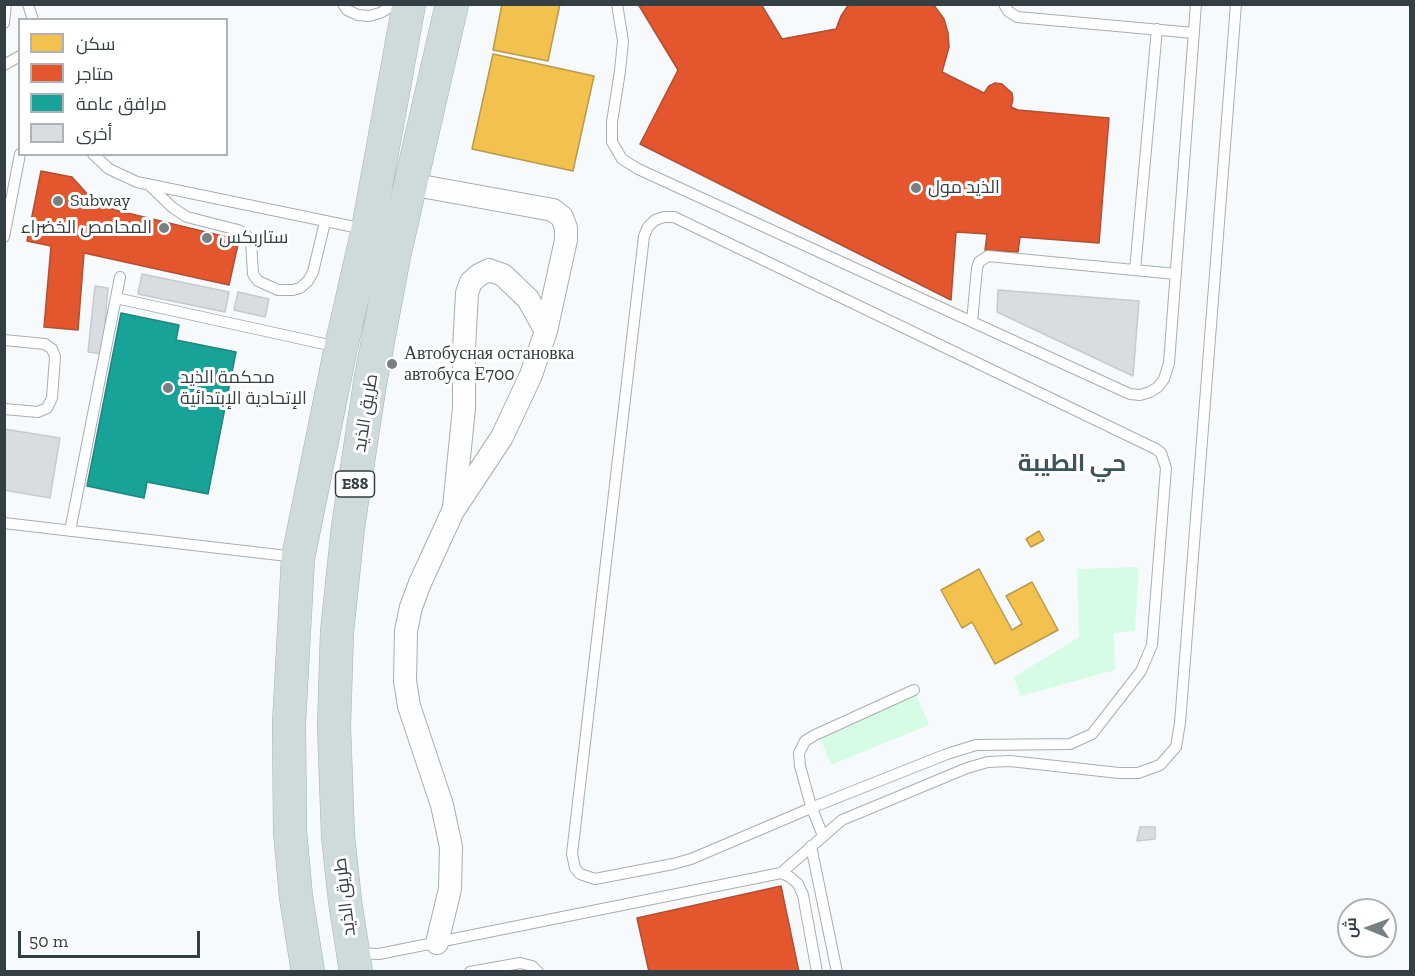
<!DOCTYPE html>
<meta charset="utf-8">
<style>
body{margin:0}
#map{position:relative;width:1415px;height:976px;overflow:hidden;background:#f7fafc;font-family:"Zilla Slab",Cairo,serif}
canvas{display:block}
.frame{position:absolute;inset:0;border:6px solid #343f43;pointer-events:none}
.legend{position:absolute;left:18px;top:18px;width:210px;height:138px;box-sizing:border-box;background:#fff;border:2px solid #aeb2b4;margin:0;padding:8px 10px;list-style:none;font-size:18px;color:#343f43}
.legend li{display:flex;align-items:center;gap:12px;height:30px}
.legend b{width:30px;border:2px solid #aeb2b4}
.north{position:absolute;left:1337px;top:898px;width:60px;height:60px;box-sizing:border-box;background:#fff;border:2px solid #aeb2b4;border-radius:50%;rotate:271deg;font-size:16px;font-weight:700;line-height:24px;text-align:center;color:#343f43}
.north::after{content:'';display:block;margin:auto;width:21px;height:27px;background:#788084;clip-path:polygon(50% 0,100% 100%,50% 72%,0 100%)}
.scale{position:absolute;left:18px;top:931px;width:182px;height:27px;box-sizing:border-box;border:3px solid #343f43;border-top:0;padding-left:8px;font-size:18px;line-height:21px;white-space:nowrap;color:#343f43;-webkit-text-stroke:4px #fff;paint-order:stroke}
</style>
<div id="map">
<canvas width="1415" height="976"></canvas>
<div class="frame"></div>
<ul class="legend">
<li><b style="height:16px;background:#f2c14e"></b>سكن</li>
<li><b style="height:16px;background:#e4572e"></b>متاجر</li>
<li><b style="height:16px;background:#17a398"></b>مرافق عامة</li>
<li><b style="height:16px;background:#d9dce1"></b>أخرى</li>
</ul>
<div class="north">ش</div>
<div class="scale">50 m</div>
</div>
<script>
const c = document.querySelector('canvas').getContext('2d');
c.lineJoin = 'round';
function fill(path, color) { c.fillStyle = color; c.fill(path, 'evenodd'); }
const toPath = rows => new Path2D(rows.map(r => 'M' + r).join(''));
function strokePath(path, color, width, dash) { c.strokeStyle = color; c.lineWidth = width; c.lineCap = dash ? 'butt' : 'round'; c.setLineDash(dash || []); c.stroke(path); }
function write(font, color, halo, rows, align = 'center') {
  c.font = font + ' "Zilla Slab",Cairo,serif'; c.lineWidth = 6; c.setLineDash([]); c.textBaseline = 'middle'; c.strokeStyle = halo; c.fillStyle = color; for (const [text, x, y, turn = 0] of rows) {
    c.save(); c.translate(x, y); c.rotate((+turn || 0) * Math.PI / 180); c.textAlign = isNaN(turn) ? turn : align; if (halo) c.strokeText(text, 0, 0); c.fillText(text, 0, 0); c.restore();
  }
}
fill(toPath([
 [1139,567,1135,631,1114,633,1115,670,1020,696,1014,677,1079,637,1077,569],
 [917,695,929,725,831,765,819,735]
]), '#d7fce6');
const homes = toPath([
 [502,4,560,4,548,61,493,50,502,4],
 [493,54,594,76,573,171,472,149,493,54],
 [1039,531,1044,540,1031,547,1026,539,1039,531],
 [979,569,1012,630,1022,624,1006,596,1032,582,1058,630,995,664,972,622,962,628,941,590,979,569]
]);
fill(homes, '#f2c14e');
strokePath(homes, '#b99a4b', 1.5);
const shops = toPath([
 [638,4,761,4,782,39,836,29,841,16,849,4,933,4,944,19,948,33,949,47,942,72,984,93,989,86,995,83,1002,84,1012,93,1013,99,1011,107,1018,110,1109,118,1099,243,1020,237,1018,252,985,250,987,234,956,232,951,300,640,144,678,70,638,4],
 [41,171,72,177,90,197,102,205,115,210,239,240,229,285,84,253,78,330,44,327,51,246,27,241,41,171],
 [781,886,799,972,649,972,637,918,781,886]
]);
fill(shops, '#e4572e');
strokePath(shops, '#af5034', 1.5);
const public = toPath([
 [121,313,179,325,176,340,236,352,208,494,147,482,144,498,87,486,121,313]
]);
fill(public, '#17a398');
strokePath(public, '#20857e', 1.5);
const building = toPath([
 [142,274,229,292,225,312,138,294,142,274],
 [95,286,108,288,102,354,88,352,95,286],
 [998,290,1139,301,1133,376,997,312,998,290],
 [238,292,269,299,265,317,234,310,238,292],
 [4,429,60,438,50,498,4,490,4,429],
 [1140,827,1155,827,1155,839,1137,841,1140,827],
 [1351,946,1377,946,1378,951,1350,947,1351,946]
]);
fill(building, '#d9dce1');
strokePath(building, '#c6cace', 1.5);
const lane = toPath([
 [28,4,33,20],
 [343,4,347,10,358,15,369,16,380,13,396,4],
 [617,4,623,41,620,71,612,122,612,142,622,159,638,169,1121,390,1130,394,1140,395,1150,392,1158,387,1164,379,1169,363,1196,4],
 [1004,4,1008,11,1017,17,1194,33],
 [4,23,6,4],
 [4,65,20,56],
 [93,154,109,169,137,182,364,229],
 [148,184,173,208,187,217,238,230,244,233,251,241,253,274,258,281,278,290,293,290,300,288,308,281,313,272,325,222],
 [664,217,674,217,1156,449,1161,453,1166,468,1152,645,1141,671,1092,734,1070,744,976,745,947,754,811,808,691,859,673,864,595,879,580,874,575,868,572,854,644,236,648,227,655,220,664,217],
 [4,237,20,154],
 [1135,270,1157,29],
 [116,298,338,347],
 [972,322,977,268,979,262,988,256,1176,274],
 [4,340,45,344,52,349,55,357,52,398,47,408,38,412,4,409],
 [4,523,296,557],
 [70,531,120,277],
 [823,836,811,806,800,766,799,753,805,741,815,735,914,690],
 [811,846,837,972],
 [781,873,842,820,967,768,988,762,1010,761,1119,773,1138,773,1160,765,1176,747,1180,723,1236,4],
 [355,953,379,954,781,873,790,877,798,884,803,895,817,972],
 [470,972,520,963,532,966,538,972]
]);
const street = toPath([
 [410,184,553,210,562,217,566,228,566,240,546,331,531,375,502,437,453,511,420,583,411,607,406,631,405,681,409,706,442,805,451,847,450,889,437,943],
 [454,507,464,408,464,349,467,293,471,282,479,275,489,270,503,275,528,299,546,331]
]);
const highway = toPath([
 [308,972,296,897,290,831,289,723,298,558,341,347,368,229,409,4],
 [356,972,345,901,338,836,334,726,337,632,348,527,370,383,394,256,452,4]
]);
strokePath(lane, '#a8aeb1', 12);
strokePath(street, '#a8aeb1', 24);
strokePath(highway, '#a3b2b2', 34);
strokePath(lane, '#fefeff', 10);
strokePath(street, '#fefeff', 22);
strokePath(highway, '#cedbda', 33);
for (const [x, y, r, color] of [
 [916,188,6,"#788084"],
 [58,201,6,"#788084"],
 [164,228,6,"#788084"],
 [207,238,6,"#788084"],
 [392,364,6,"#788084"],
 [168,388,6,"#788084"]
]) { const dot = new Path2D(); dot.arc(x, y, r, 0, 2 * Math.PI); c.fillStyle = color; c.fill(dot); strokePath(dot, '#fff', 2); }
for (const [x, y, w] of [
 [355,484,39]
]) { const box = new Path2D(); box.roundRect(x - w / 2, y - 13, w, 26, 4.5); c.fillStyle = '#fff'; c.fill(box); strokePath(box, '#343f43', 1.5); }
write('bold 16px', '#343f43', null, [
 ["E88",355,484]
]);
write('18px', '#343f43', '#fff', [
 ["الذيد مول",928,188],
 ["Subway",70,201],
 ["المحامص الخضراء",152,228,"right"],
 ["ستاربكس",219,238],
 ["Автобусная остановка",404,354],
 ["автобуса Е700",404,375],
 ["محكمة الذيد",180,378],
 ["الإتحادية الإبتدائية",180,399]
], 'left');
write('18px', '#343f43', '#fff', [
 ["طريق الذيد",366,413,-81],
 ["طريق الذيد",345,897,-97]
]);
write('bold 24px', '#3d545d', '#fff', [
 ["حي الطيبة",1072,464]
]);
</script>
